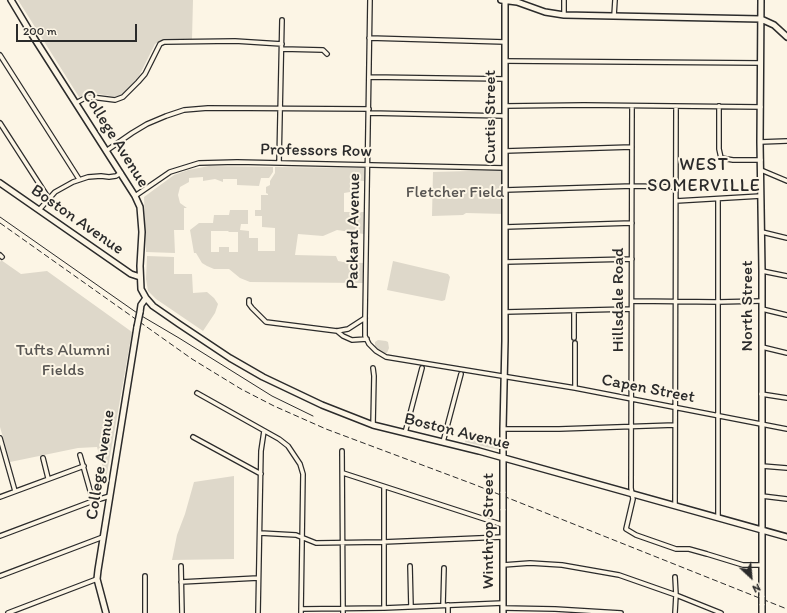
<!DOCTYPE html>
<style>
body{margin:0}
#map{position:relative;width:787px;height:613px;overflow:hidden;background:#fcf5e5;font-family:Itim,sans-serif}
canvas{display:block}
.north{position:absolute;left:731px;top:557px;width:40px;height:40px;-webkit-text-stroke:3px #fcf5e5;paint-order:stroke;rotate:154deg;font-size:11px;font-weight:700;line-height:16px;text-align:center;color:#2b2b2b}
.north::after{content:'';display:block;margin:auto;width:14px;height:18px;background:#2b2b2b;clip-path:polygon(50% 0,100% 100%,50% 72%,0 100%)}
.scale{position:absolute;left:16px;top:24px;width:121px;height:18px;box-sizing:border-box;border:2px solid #2b2b2b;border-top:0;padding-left:5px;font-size:12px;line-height:14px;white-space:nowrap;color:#2b2b2b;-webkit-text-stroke:3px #fcf5e5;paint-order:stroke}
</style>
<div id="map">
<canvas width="787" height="613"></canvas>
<div class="north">N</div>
<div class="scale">200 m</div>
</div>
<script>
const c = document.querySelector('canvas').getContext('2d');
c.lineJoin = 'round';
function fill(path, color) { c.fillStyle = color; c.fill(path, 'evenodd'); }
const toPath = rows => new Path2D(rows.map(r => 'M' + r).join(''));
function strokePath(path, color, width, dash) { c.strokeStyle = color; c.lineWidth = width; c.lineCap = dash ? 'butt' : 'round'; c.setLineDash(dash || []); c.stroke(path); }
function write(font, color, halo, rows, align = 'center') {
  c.font = font + ' Itim,sans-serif'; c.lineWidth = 4; c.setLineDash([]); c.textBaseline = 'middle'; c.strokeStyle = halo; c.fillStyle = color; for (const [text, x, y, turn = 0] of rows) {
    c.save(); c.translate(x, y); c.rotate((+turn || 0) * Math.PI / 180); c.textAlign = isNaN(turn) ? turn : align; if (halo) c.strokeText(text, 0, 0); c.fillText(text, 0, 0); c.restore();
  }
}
fill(toPath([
 [18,0,193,0,192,39,164,39,155,44,139,76,122,95,116,97,93,93,79,97],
 [209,166,273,167,273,172,269,178,261,178,259,186,237,185,237,179,223,179,223,182,215,179,203,181,203,177,189,178,189,182,180,187,178,195,180,203,187,208,184,208,184,230,174,230,175,253,146,252,144,197,174,175,188,170],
 [275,167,364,168,364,181,350,180,350,192,344,193,344,212,364,212,364,234,337,230,323,236,298,234,295,255,336,256,338,261,343,262,363,263,363,283,250,282,240,278,229,269,214,269,207,266,202,263,196,253,194,253,190,230,199,223,213,223,214,215,229,215,230,210,248,210,248,224,241,224,240,230,249,231,249,238,258,238,258,251,275,251,275,228,262,227,262,216,255,216,255,210,261,210,261,195,268,195,268,194,266,193,266,187,270,185,270,181,275,173],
 [211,231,228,231,229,232,238,232,238,252,229,252,229,247,219,247,219,252,211,252],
 [505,170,505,214,466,213,463,215,432,216,433,172],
 [147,256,174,257,174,274,192,274,193,293,207,292,214,298,218,304,215,313,203,331,156,299,148,291,146,279],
 [1,260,21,274,47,271,132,332,106,479,97,447,78,448,10,462,0,427,0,262],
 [393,261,448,274,450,277,445,300,442,301,387,290],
 [378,340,386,341,388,342,389,348,387,353,381,353,375,347,375,342],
 [468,431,499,441,499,450,465,442],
 [234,476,234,559,172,560,177,535,185,514,194,482]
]), '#ded8ca');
const street = toPath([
 [370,0,365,318,365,336,369,344,376,351,386,357,575,388,787,429],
 [564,0,564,15],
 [614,16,615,0],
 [369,38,505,42],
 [282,49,323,50,327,54],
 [0,55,79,179],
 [505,61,761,63],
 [369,77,505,79],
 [76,103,85,98,91,97,115,100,123,97,138,82,145,74,160,44,164,42,235,41,282,44],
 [505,106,584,105,761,107],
 [632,106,631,488,633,499,626,529,636,535,676,549,689,549,707,554,743,565,761,565],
 [719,106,719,149,721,158,733,160,761,160],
 [369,113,505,116],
 [0,123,49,199],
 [760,142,787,141],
 [106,151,132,133,147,124,166,116,184,110,208,108,369,109],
 [505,151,632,147],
 [279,163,282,20],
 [761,170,787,181],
 [505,190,633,186,676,187],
 [135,196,170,172,199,163,237,162,505,168],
 [718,199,718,518],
 [676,201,761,196],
 [39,210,55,192,73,182,88,177,101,176,109,177,116,176,121,173],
 [505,227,632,223],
 [762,232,787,238],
 [0,255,2,257],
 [505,262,632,259],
 [762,271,787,276],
 [249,300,249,304,252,308,266,322,337,331,348,329,365,318],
 [632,301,718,302,762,301],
 [762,309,787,315],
 [574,311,574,338],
 [505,312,631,309],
 [337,331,343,336,352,340,367,339],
 [575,343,575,388],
 [762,347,787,353],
 [373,368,374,376,373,425],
 [197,393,279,439,288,446,300,464,303,474,301,613],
 [761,394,787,398],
 [503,429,559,429,675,425],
 [405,433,422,368],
 [193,437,261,474],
 [0,438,15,491],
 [443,442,461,374],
 [342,451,343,613],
 [80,455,93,501],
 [43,458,48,478],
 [762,466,787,468],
 [343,473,503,525],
 [384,487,384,608],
 [762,496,787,499],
 [0,497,84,466],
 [675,505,676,107],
 [260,533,296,535,316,543,383,542,503,537],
 [0,536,93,501,110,496],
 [503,565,530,563,562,565,619,575,676,595,721,613],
 [181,566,182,613],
 [410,566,411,607],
 [0,576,103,537],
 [145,576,145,613],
 [675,577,676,595,675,613],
 [181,582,258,578],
 [443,605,444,568],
 [503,608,555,609,621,613],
 [301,609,384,608,503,603],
 [8,613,97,579],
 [258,613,261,451,264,431],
 [448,613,448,605]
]);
const secondary = toPath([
 [11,0,29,30,135,196,140,207,142,232,140,266,141,289,146,298,153,306,179,324,230,358,263,377,322,405,373,425,479,451,787,537],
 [501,0,517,2,545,12,564,15,761,19,774,25,787,37],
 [761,0,760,142,762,271,762,597],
 [0,183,131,274,140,277],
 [140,312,141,305,146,298],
 [503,493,503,429,505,341,505,0],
 [106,613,97,579,98,570,137,327],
 [503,613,503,509],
 [762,613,762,604]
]);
strokePath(street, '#2b2b2b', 6);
strokePath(secondary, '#2b2b2b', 8);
strokePath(street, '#fcf5e5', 3.5);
strokePath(secondary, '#fcf5e5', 5);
strokePath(toPath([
 [0,217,140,315,179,338,272,396,313,416]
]), '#2b2b2b', 1);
strokePath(toPath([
 [0,223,192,359,241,389,274,406,326,429,473,484,787,609]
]), '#2b2b2b', 1, [6, 3]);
const secondaryBridge = toPath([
 [137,327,140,312],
 [503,509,503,493],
 [762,597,762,604]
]);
strokePath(secondaryBridge, '#2b2b2b', 8, []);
strokePath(secondaryBridge, '#fcf5e5', 5);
write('17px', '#2b2b2b', '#fcf5e5', [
 ["Curtis Street",491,117,-90],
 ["College Avenue",115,139,58],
 ["Professors Row",316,151,1],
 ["Boston Avenue",77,220,35],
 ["Packard Avenue",354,231,-89],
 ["Hillsdale Road",619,300,-90],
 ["North Street",748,306,-90],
 ["Capen Street",648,389,11],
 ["Boston Avenue",457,432,14],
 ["College Avenue",101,465,-81],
 ["Winthrop Street",489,531,-90]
]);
write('17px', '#585653', '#fcf5e5', [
 ["Fletcher Field",455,193],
 ["Tufts Alumni",63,351],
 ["Fields",63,371]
]);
c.letterSpacing = '1px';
write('18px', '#2b2b2b', '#fcf5e5', [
 ["WEST",704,165],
 ["SOMERVILLE",704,186]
]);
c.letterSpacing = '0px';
</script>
